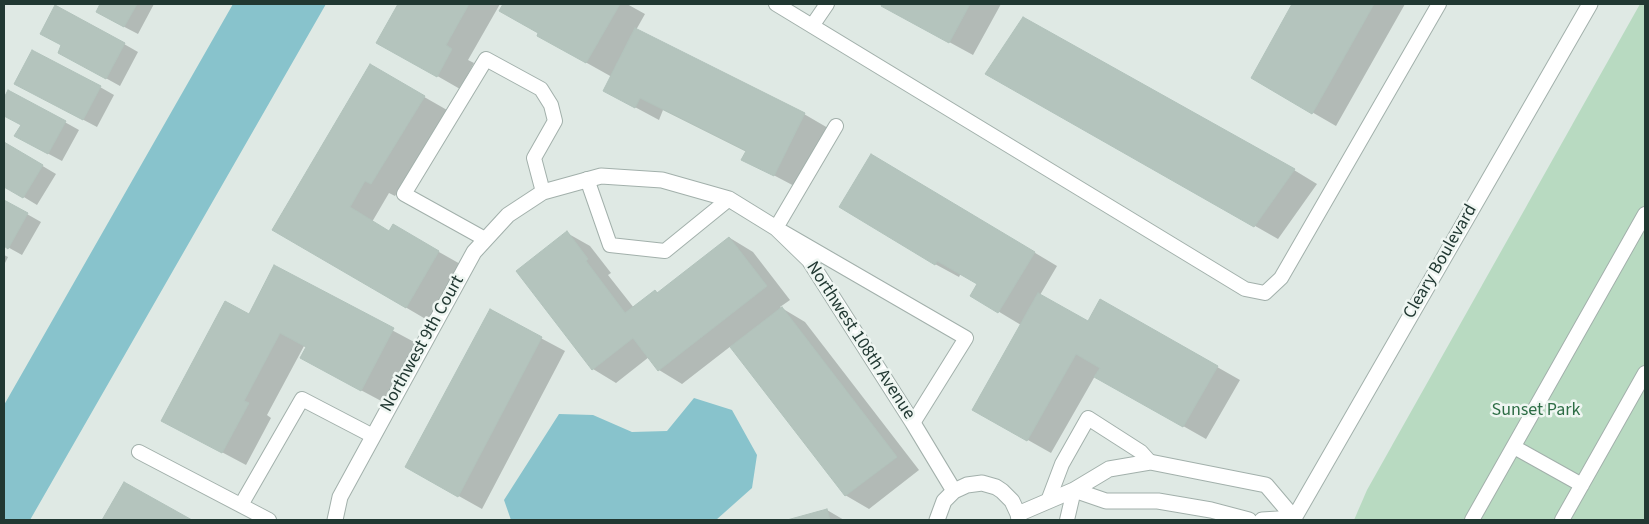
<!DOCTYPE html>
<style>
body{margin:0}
#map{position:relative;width:1649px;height:524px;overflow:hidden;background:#dfe9e4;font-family:"Source Sans 3",sans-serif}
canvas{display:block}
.frame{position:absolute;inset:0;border:5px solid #213832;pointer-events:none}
</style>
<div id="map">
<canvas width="1649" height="524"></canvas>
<div class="frame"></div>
</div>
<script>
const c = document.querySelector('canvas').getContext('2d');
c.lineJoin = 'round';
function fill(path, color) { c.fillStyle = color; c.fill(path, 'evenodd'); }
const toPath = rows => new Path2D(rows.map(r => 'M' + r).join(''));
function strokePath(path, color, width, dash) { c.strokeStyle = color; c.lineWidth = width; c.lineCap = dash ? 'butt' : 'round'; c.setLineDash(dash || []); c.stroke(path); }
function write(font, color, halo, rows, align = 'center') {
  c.font = font + ' "Source Sans 3",sans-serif'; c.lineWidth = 5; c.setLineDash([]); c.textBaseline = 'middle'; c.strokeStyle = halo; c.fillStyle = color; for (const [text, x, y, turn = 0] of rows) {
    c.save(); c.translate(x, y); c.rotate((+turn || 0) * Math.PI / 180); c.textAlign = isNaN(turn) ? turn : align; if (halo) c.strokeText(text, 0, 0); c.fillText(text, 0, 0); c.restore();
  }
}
fill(toPath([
 [1640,4,1645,4,1645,520,1354,520,1367,490]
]), '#b8dac1');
fill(toPath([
 [233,4,326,4,30,520,4,520,4,405],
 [694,398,732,410,757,455,752,488,716,520,511,520,504,500,559,414,593,415,632,432,667,431]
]), '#88c3cc');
fill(toPath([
 [100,4,154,4,138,34,111,20],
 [399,4,500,4,468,60,474,63,460,89,378,42],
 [505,4,627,4,645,14,636,30,804,114,828,128,798,188,743,159,747,152,663,110,659,120,605,91,612,77,562,49,539,33,500,11],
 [884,4,1001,4,973,55,883,6],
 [1294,4,1405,4,1336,126,1253,78],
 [124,44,138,52,120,86,73,60,63,45],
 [370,66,447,110,395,196,389,193,372,222,390,232,393,226,462,265,429,321,274,230],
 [987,73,1294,170,1317,184,1278,239],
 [100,87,114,95,97,127,29,91],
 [9,91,79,130,62,161,30,144,22,125,4,115,4,100],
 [4,143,56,174,37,205,4,185,5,173,4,172],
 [895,169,1057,266,1040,295,1089,323,1101,301,1240,380,1206,439,1095,376,1051,453,973,409,1021,325,971,295,978,284,961,273,959,277,935,264],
 [4,201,41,222,22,255,4,245],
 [567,233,590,246,611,273,608,275,634,308,655,291,659,293,730,238,753,252,790,300,780,307,805,322,919,470,869,509,845,495,731,346,682,384,659,370,649,357,616,383,593,369,517,271],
 [4,255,8,257,4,265],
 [274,267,416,343,385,403,325,371,307,347,304,346,267,415,271,418,246,465,186,433],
 [490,311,565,351,482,509,407,467],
 [124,483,190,520,104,520],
 [827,510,844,520,792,520]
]), '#0003');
const building = toPath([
 [99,4,137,4,124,27,96,12,100,4,99,4],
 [398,4,469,4,446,45,452,49,437,77,376,43,398,4],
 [503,4,620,4,586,63,537,36,538,33,499,11,503,4],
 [882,4,970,4,949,43,881,6,882,4],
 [1292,4,1374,4,1312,114,1251,78,1292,4],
 [55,5,125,43,106,79,58,53,61,45,40,34,55,5],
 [1023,17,1295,169,1254,227,985,74,1023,17],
 [635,28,805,113,774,176,741,160,746,151,640,98,635,108,603,91,635,28],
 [32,50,101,86,83,120,14,84,32,50],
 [370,64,425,96,371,184,365,181,350,207,389,231,393,224,439,251,406,308,272,230,370,64],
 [8,90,66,121,48,154,14,136,21,125,4,116,4,98,8,90],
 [4,142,43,165,23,198,4,187,4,142],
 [871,154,1035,252,998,313,970,296,977,284,937,261,935,265,839,207,871,154],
 [4,200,28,213,8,249,4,246,4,200],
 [567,231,588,259,586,261,625,313,655,290,657,293,729,237,767,286,658,371,633,338,592,370,516,271,567,231],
 [274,265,394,328,361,391,300,358,306,347,280,333,244,401,249,403,222,453,161,421,225,301,249,314,274,265],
 [1038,293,1088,321,1100,299,1218,366,1183,427,1094,377,1100,368,1076,354,1027,441,972,410,1038,293],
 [782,307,897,457,845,496,730,347,782,307],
 [490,309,542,337,458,497,405,467,490,309],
 [124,482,192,520,102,520,124,482],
 [827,509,830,520,787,520,827,509]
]);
fill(building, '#b4c4bd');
strokePath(building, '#b1c2bb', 1);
const service = toPath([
 [776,4,1245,289,1265,293,1281,278,1439,4],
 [812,26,827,4],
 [836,126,776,228,966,338,913,423],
 [587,179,610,245,665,251,729,199],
 [485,239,404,194,486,59,541,89,551,105,555,121,534,158,543,192],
 [1514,447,1582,485],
 [139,452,269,520],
 [1048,501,1062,464,1088,418,1141,452,1150,462],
 [241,505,302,399,373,436],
 [1067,520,1074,490],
 [1472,520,1645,214],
 [1562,520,1645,373]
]);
const minor = toPath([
 [1074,490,1106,501,1158,501,1211,510,1249,520],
 [1018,514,1074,490,1109,469,1150,462,1266,485,1294,518],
 [335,520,340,497,474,252,508,215,543,192,601,176,662,180,729,199,776,228,809,260,913,423,954,491],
 [937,520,944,501,954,491,967,485,982,483,996,487,1002,491,1012,501,1018,514,1019,520],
 [1262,520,1294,518]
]);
const tertiary = toPath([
 [1293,520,1590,4]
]);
strokePath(service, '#a2b0ab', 16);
strokePath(minor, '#a2b0ab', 17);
strokePath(tertiary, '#a2b0ab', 17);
strokePath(service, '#fff', 14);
strokePath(minor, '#fff', 15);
strokePath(tertiary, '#fff', 15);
write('18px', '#213832', '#eff6f2', [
 ["Cleary Boulevard",1441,262,-60],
 ["Northwest 108th Avenue",860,341,57],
 ["Northwest 9th Court",423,344,-61]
]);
write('18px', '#2d6d45', '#eff6f2', [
 ["Sunset Park",1536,411]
]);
</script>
